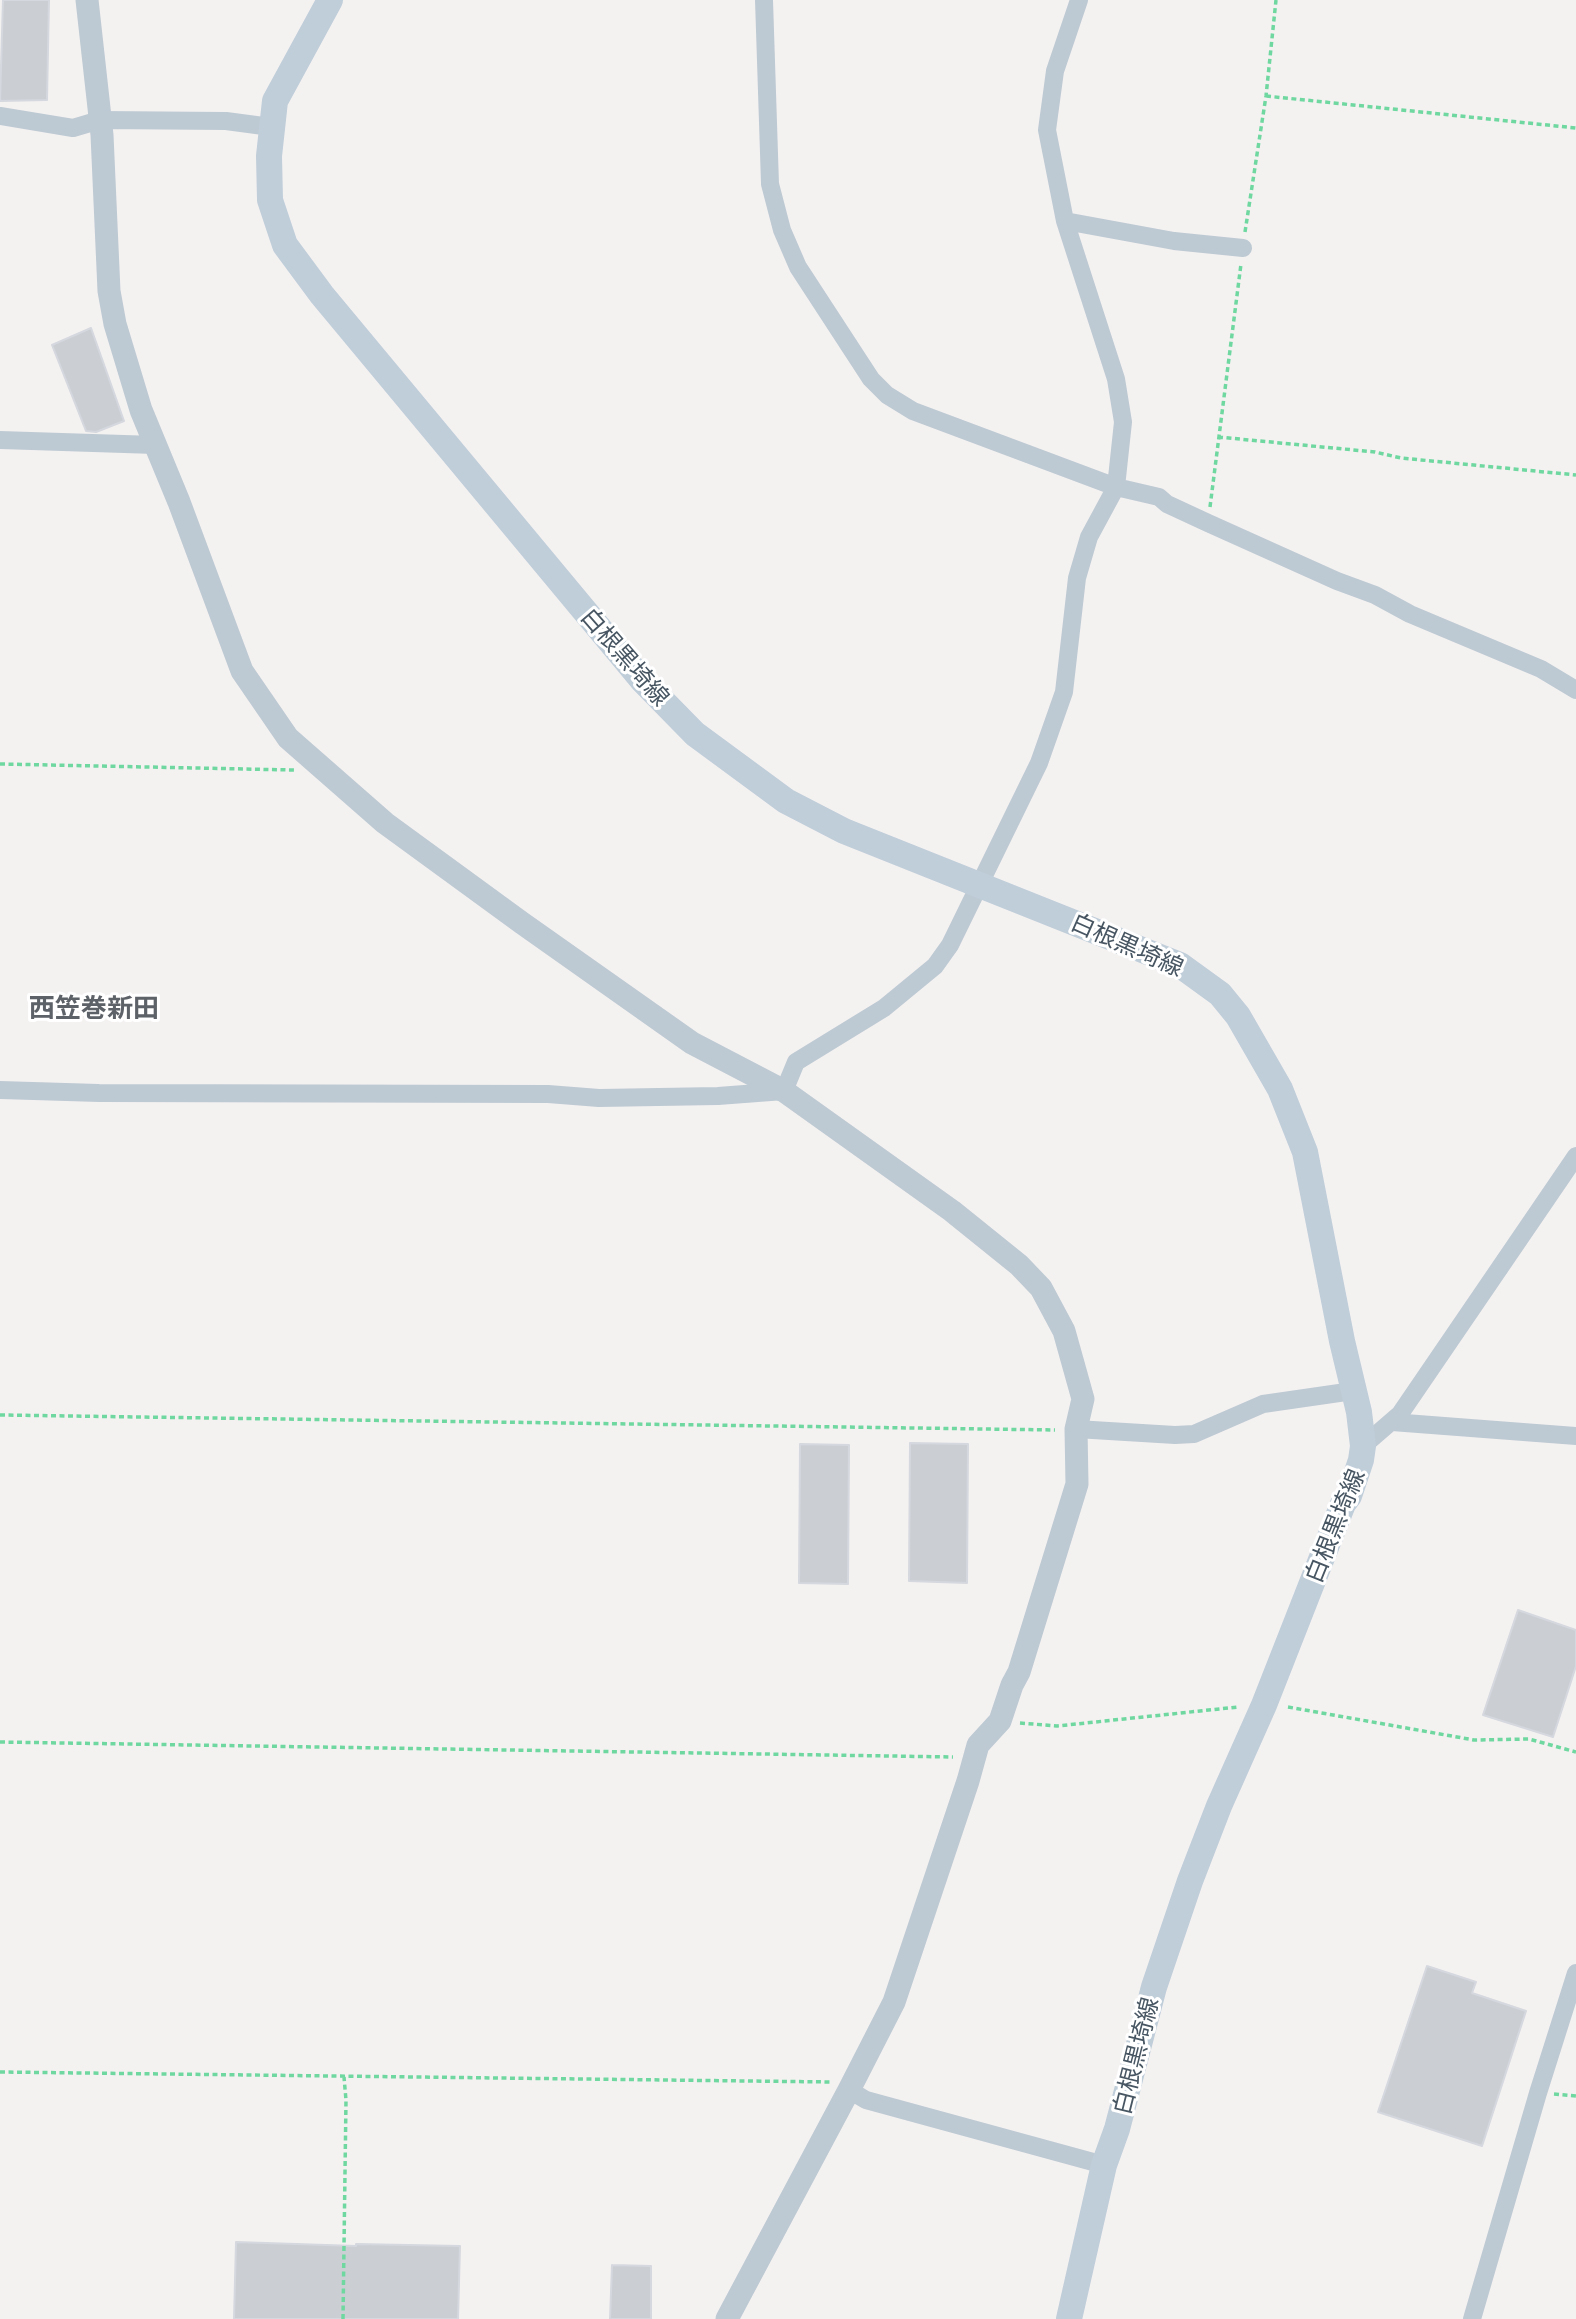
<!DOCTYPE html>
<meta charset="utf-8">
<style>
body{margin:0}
canvas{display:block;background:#f4f1f1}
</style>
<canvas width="1576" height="2319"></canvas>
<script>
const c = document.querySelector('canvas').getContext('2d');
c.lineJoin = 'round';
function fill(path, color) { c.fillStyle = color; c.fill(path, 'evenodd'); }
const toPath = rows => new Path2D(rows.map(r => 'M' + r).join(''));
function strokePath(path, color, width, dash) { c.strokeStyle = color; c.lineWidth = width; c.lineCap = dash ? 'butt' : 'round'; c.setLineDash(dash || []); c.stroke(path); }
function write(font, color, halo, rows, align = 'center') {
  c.font = font + ' Barlow,"Noto Sans JP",sans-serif'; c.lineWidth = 6; c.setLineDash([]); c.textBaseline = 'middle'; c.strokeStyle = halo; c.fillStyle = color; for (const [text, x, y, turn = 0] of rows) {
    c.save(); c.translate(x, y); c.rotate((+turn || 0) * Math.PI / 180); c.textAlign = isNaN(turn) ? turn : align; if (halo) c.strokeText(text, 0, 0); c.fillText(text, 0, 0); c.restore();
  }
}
const building = toPath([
 [3,0,49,0,47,100,0,101,3,0],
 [91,328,124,421,96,432,86,431,52,345,91,328],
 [910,1443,968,1444,967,1583,909,1581,910,1443],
 [800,1444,849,1445,848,1584,799,1583,800,1444],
 [1518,1610,1576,1630,1576,1666,1553,1737,1483,1715,1518,1610],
 [1427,1966,1476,1982,1472,1993,1526,2011,1482,2146,1378,2112,1427,1966],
 [236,2242,356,2246,356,2244,460,2246,458,2319,234,2319,236,2242],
 [612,2265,651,2266,651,2319,610,2319,612,2265]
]);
fill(building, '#cbcfd4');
strokePath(building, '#d5d8de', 2);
strokePath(toPath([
 [1266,96,1576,128],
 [1245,232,1266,96,1276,0],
 [1218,437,1375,452,1401,458,1576,475],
 [1210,507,1241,264],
 [0,764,294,770],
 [0,1415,1055,1430],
 [1288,1707,1474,1740,1529,1739,1576,1752],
 [1020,1723,1057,1726,1238,1707],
 [0,1742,953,1757],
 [0,2072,832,2082],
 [1554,2094,1576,2096],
 [343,2319,346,2100,344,2077]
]), '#6fd8a0', 3.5, [5, 3.5]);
strokePath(toPath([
 [764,0,770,184,782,230,798,267,871,379,887,395,913,411,1116,487,1159,497,1167,504,1208,523,1337,581,1375,595,1410,614,1541,669,1576,690],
 [0,116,73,128,100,120,226,121,271,127],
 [1065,221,1174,241,1243,248],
 [0,440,155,445],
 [0,1090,99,1093,548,1094,599,1098,718,1096,784,1091,796,1062,884,1008,935,966,950,945,1039,763,1064,692,1077,578,1089,537,1116,487,1123,422,1116,379,1065,221,1047,130,1055,71,1079,0],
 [1392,1422,1576,1436],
 [1076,1429,1175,1435,1194,1434,1263,1404,1353,1391],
 [1363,1446,1400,1414,1576,1156],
 [849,2090,866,2100,1104,2165],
 [1472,2319,1538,2093,1576,1973]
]), '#becad3', 18);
strokePath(toPath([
 [87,0,102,135,109,291,115,324,141,410,179,502,242,671,288,738,385,823,522,923,692,1043,784,1091,952,1211,1019,1265,1041,1288,1064,1331,1083,1399,1076,1429,1077,1484,1019,1672,1012,1685,1000,1721,978,1745,968,1781,894,2002,849,2090,727,2319]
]), '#becad3', 23);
strokePath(toPath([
 [330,0,275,101,269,156,270,200,285,245,322,295,643,681,695,734,786,801,844,831,1180,965,1220,994,1238,1016,1280,1089,1305,1152,1342,1341,1359,1412,1363,1446,1361,1460,1349,1496,1343,1504,1264,1705,1219,1806,1190,1881,1154,1987,1117,2129,1104,2165,1069,2319]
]), '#c0ceda', 26);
write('24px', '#475662', '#fff', [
 ["白根黒埼線",625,657,49],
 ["白根黒埼線",1127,945,24],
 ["白根黒埼線",1335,1526,-68],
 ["白根黒埼線",1136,2056,-76]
]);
write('bold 26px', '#5d6268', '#fff', [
 ["西笠巻新田",94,1008]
]);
</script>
